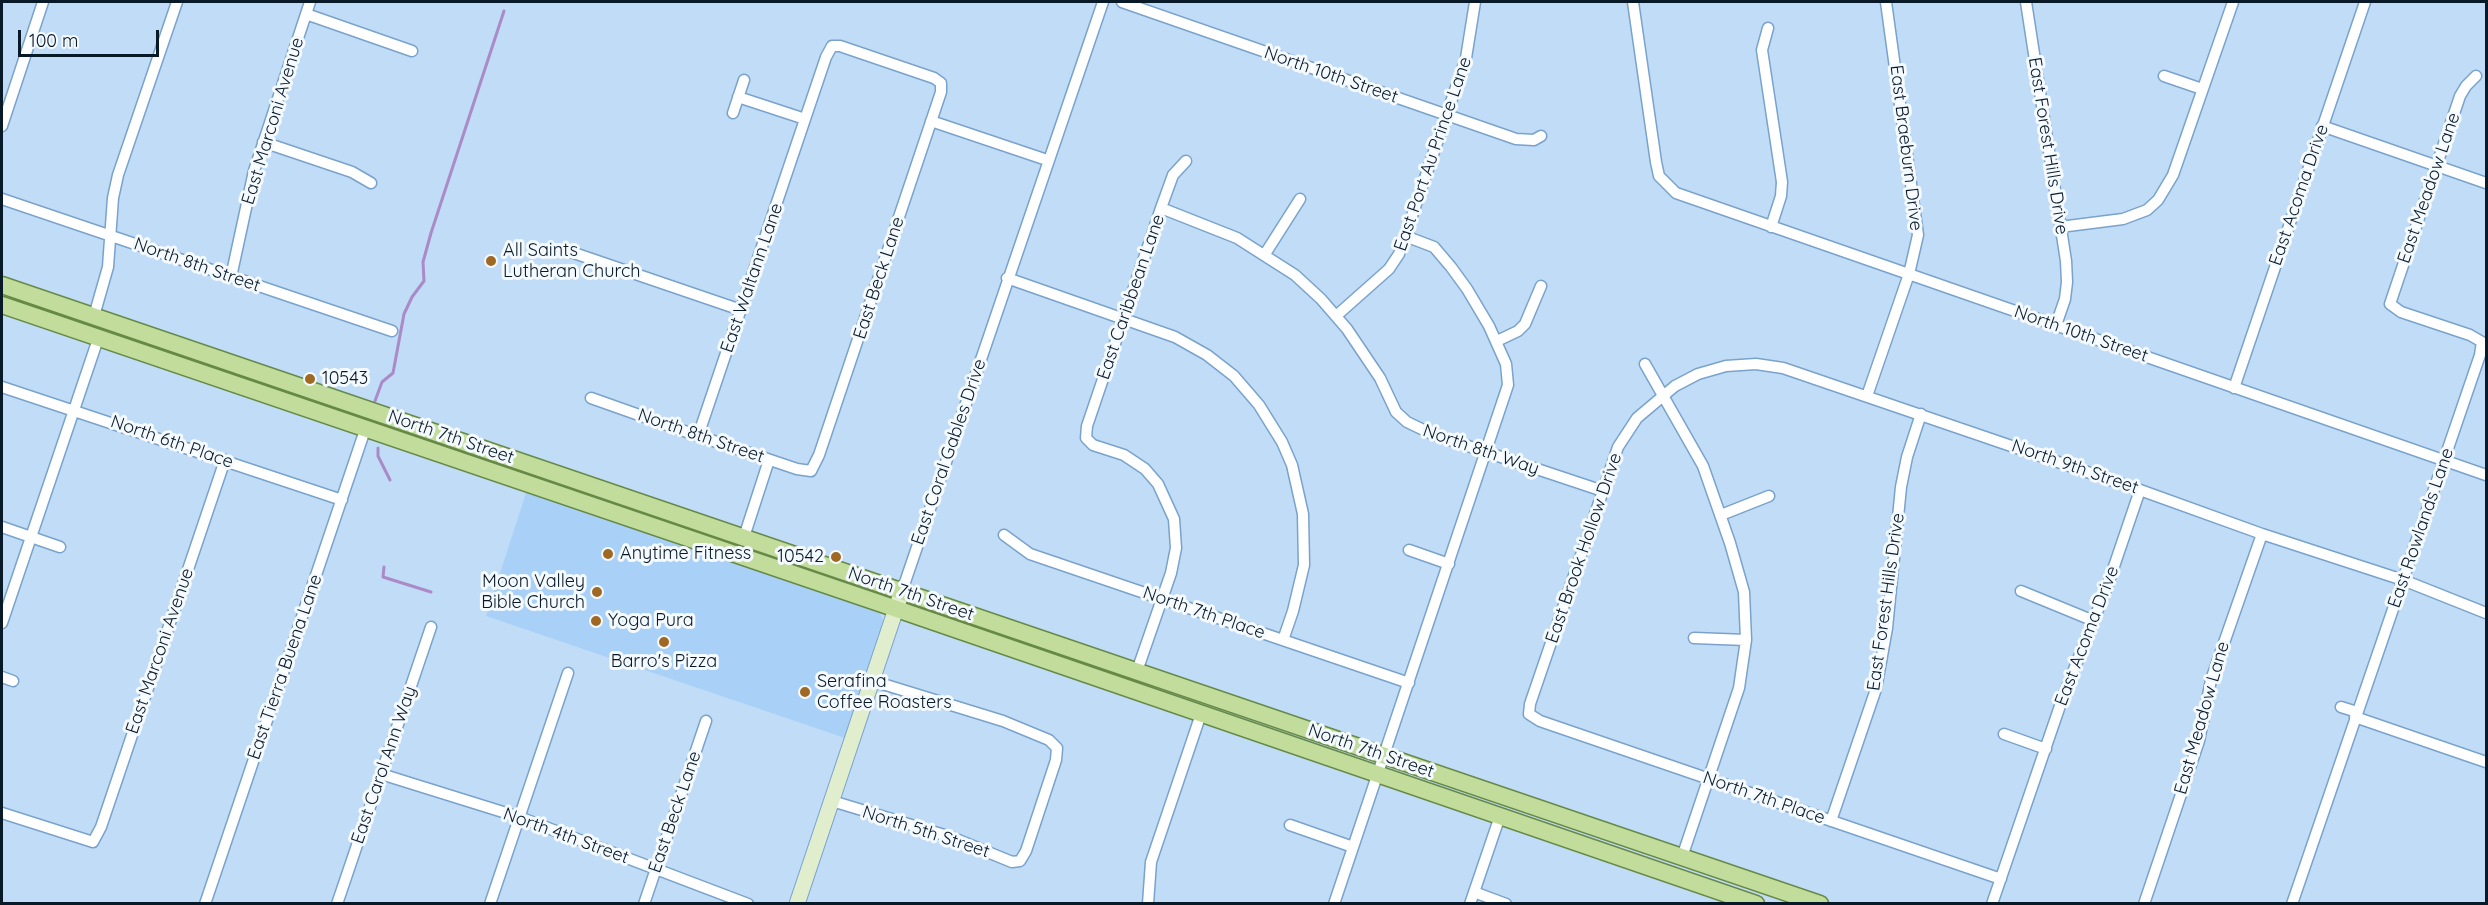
<!DOCTYPE html>
<style>
body{margin:0}
#map{position:relative;width:2488px;height:905px;overflow:hidden;background:#c1dcf6;font-family:Quicksand,sans-serif}
canvas{display:block}
.frame{position:absolute;inset:0;border:3px solid #081928;pointer-events:none}
.scale{position:absolute;left:18px;top:30px;width:141px;height:27px;box-sizing:border-box;border:3px solid #081928;border-top:0;padding-left:8px;font-size:18px;line-height:21px;white-space:nowrap;color:#081928;-webkit-text-stroke:4px #f5fafe;paint-order:stroke}
</style>
<div id="map">
<canvas width="2488" height="905"></canvas>
<div class="frame"></div>
<div class="scale">100 m</div>
</div>
<script>
const c = document.querySelector('canvas').getContext('2d');
c.lineJoin = 'round';
function fill(path, color) { c.fillStyle = color; c.fill(path, 'evenodd'); }
const toPath = rows => new Path2D(rows.map(r => 'M' + r).join(''));
function strokePath(path, color, width, dash) { c.strokeStyle = color; c.lineWidth = width; c.lineCap = dash ? 'butt' : 'round'; c.setLineDash(dash || []); c.stroke(path); }
function write(font, color, halo, rows, align = 'center') {
  c.font = font + ' Quicksand,sans-serif'; c.lineWidth = 6; c.setLineDash([]); c.textBaseline = 'middle'; c.strokeStyle = halo; c.fillStyle = color; for (const [text, x, y, turn = 0] of rows) {
    c.save(); c.translate(x, y); c.rotate((+turn || 0) * Math.PI / 180); c.textAlign = isNaN(turn) ? turn : align; if (halo) c.strokeText(text, 0, 0); c.fillText(text, 0, 0); c.restore();
  }
}
fill(toPath([
 [527,490,880,613,883,620,882,626,845,738,486,616]
]), '#a9d1f7');
strokePath(toPath([
 [375,401,382,382,393,373,404,314,412,297,424,281,423,262,431,233,504,11],
 [378,448,378,456,390,480],
 [384,567,383,577,431,592]
]), '#aa8ac7', 3);
const street = toPath([
 [1122,2,1516,139,1534,140,1541,136],
 [1633,2,1656,162,1659,176,1676,193,2486,475],
 [2026,2,2066,261,2067,282,2065,299,2056,325],
 [306,14,412,51],
 [1768,28,1762,50,1782,182,1781,196,1771,227],
 [2164,76,2202,89],
 [738,97,805,119],
 [733,113,744,80],
 [931,121,1047,160],
 [2,126,43,2],
 [2322,126,2486,183],
 [263,142,352,172,371,183],
 [2,199,392,331],
 [1161,208,1237,238,1295,275,1321,299,1347,329,1380,378,1396,412,1407,422,1432,434,1603,491],
 [2060,227,2123,219,2147,210,2158,200,2173,175,2233,2],
 [571,252,741,310],
 [1265,254,1300,199],
 [231,277,254,171,310,2],
 [1007,278,1175,337,1207,355,1234,376,1259,405,1282,442,1292,465,1303,514,1304,565,1293,611,1283,640],
 [94,316,108,267,113,198,118,175,177,2],
 [1336,316,1389,269,1399,254,1466,58,1475,2],
 [1497,341,1518,331,1525,324,1541,286],
 [1645,364,1703,466,1730,543,1744,592,1746,640,1739,688,1682,857],
 [2,387,342,500],
 [2234,388,2365,2],
 [1867,396,1909,274,1918,235,1886,2],
 [591,398,687,432,797,469,811,471,819,455,941,92,941,83,934,78,840,46,832,46,826,57,698,436],
 [1721,515,1769,496],
 [2,527,60,547],
 [1004,535,1030,554,1409,683],
 [744,537,769,460],
 [1409,550,1449,564],
 [902,591,1103,2],
 [2021,591,2094,621],
 [2,623,98,339],
 [1694,638,1746,640],
 [1137,671,1171,573,1176,548,1174,519,1158,484,1145,469,1124,455,1093,445,1086,438,1087,426,1161,208,1173,175,1186,161],
 [2,677,13,681],
 [2341,707,2357,712],
 [2355,717,2486,762],
 [2004,734,2046,749],
 [381,774,519,817,748,904],
 [832,801,951,837,1012,862,1020,861,1026,851,1056,760,1057,748,1049,740,1003,721,873,681],
 [2,813,93,842,101,827,225,460],
 [1831,821,1876,689,1887,628,1901,487,1907,457,1921,414],
 [1290,825,1353,847],
 [2001,879,1540,721,1529,714,1530,704,1618,447,1637,418,1675,386,1698,374,1726,366,1756,364,1783,368,2140,490,2262,534,2403,580,2486,613],
 [1474,892,1506,904],
 [205,904,365,430],
 [337,904,431,627],
 [490,904,568,673],
 [644,904,706,721],
 [1148,904,1151,862,1201,714],
 [1334,904,1508,385,1506,364,1489,326,1467,289,1451,267,1434,247,1405,236],
 [1470,904,1500,816],
 [1992,904,2063,697,2107,587,2140,490],
 [2144,904,2199,741,2211,680,2262,534],
 [2292,904,2480,355,2482,342,2470,335,2401,312,2390,304,2460,96,2466,86,2476,76]
]);
const secondary = toPath([
 [797,904,902,591]
]);
const primary = toPath([
 [2,285,1820,904],
 [2,305,882,604,1756,904]
]);
strokePath(street, '#79a3cc', 13);
strokePath(secondary, '#79a3cc', 17);
strokePath(primary, '#678948', 19);
strokePath(street, '#fff', 10);
strokePath(secondary, '#e1eecd', 15);
strokePath(primary, '#c2dd9b', 16);
for (const [x, y, r, color] of [
 [491,261,6,"#9f6823"],
 [310,379,6,"#9f6823"],
 [608,554,6,"#9f6823"],
 [836,557,6,"#9f6823"],
 [597,592,6,"#9f6823"],
 [596,621,6,"#9f6823"],
 [664,642,6,"#9f6823"],
 [805,692,6,"#9f6823"]
]) { const dot = new Path2D(); dot.arc(x, y, r, 0, 2 * Math.PI); c.fillStyle = color; c.fill(dot); strokePath(dot, '#f5fafe', 2); }
write('18px', '#081928', '#f5fafe', [
 ["North 10th Street",1331,75,19],
 ["East Marconi Avenue",273,121,-73],
 ["East Forest Hills Drive",2048,146,81],
 ["East Braeburn Drive",1906,148,83],
 ["East Port Au Prince Lane",1433,154,-71],
 ["East Meadow Lane",2429,188,-71],
 ["East Acoma Drive",2299,195,-71],
 ["North 8th Street",197,265,19],
 ["East Waltann Lane",752,278,-71],
 ["East Beck Lane",879,278,-72],
 ["East Caribbean Lane",1131,297,-71],
 ["North 10th Street",2081,334,19],
 ["North 8th Street",701,436,19],
 ["North 7th Street",451,437,19],
 ["North 6th Place",172,442,19],
 ["North 8th Way",1481,450,19],
 ["East Coral Gables Drive",949,452,-71],
 ["North 9th Street",2075,467,19],
 ["East Rowlands Lane",2421,528,-71],
 ["East Brook Hollow Drive",1584,548,-71],
 ["North 7th Street",911,594,19],
 ["East Forest Hills Drive",1886,602,-82],
 ["North 7th Place",1204,613,19],
 ["East Acoma Drive",2087,636,-69],
 ["East Marconi Avenue",160,651,-71],
 ["East Tierra Buena Lane",285,667,-71],
 ["East Meadow Lane",2202,718,-74],
 ["North 7th Street",1371,751,19],
 ["East Carol Ann Way",384,765,-71],
 ["North 7th Place",1764,798,19],
 ["East Beck Lane",675,812,-71],
 ["North 5th Street",926,832,18],
 ["North 4th Street",566,836,20]
]);
write('18px', '#081928', '#f5fafe', [
 ["All Saints",503,251],
 ["Lutheran Church",503,272],
 ["10543",322,379],
 ["Anytime Fitness",620,554],
 ["10542",824,557,"right"],
 ["Moon Valley",585,582,"right"],
 ["Bible Church",585,603,"right"],
 ["Yoga Pura",608,621],
 ["Barro's Pizza",664,662,"center"],
 ["Serafina",817,682],
 ["Coffee Roasters",817,703]
], 'left');
</script>
